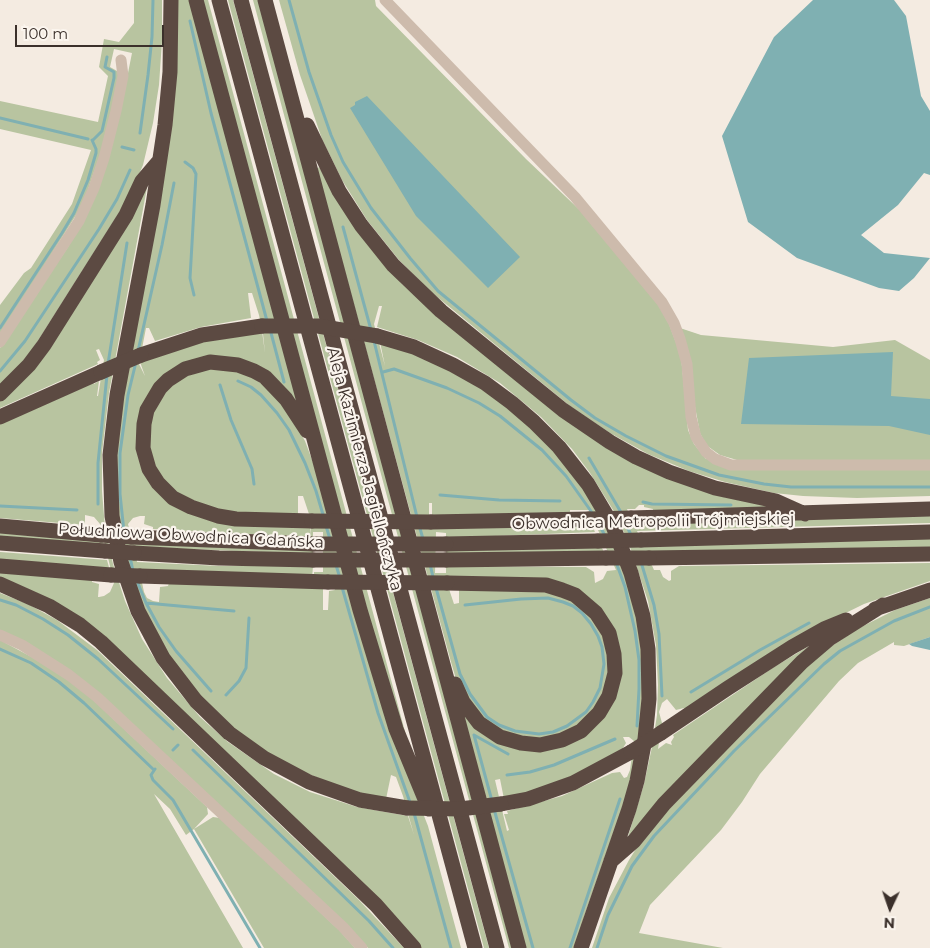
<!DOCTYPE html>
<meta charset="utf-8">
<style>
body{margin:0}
#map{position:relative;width:930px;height:948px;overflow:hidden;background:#f4ebe1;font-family:Montserrat,sans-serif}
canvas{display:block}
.north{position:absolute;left:865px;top:883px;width:50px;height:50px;-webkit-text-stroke:4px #fbf5ee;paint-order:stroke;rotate:183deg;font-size:14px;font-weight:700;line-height:20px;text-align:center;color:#3b302b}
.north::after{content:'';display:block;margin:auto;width:18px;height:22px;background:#3b302b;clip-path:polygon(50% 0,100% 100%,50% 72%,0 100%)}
.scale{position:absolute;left:15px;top:25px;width:149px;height:22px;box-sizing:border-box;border:2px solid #3b302b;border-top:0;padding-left:6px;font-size:15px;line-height:18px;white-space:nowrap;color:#3b302b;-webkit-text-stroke:4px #fbf5ee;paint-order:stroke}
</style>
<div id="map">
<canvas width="930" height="948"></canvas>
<div class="north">N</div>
<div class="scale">100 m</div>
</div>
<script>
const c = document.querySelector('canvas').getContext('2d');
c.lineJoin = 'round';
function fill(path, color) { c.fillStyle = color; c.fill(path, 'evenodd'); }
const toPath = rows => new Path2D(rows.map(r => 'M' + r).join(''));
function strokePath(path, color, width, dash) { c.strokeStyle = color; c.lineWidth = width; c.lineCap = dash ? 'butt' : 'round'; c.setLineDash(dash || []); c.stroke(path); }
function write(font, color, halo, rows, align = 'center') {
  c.font = font + ' Montserrat,sans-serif'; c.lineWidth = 4.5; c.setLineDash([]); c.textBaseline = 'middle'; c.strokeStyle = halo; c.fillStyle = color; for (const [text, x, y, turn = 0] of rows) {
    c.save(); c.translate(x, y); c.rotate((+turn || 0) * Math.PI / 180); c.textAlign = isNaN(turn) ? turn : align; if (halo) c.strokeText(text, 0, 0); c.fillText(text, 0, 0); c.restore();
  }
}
fill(toPath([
 [134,0,162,0,162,41,159,85,153,123,143,165,129,197,29,355,0,387,0,348,68,247,119,118,132,53,114,49,110,67,117,71,119,74,111,123,83,204,0,336,0,305,24,273,31,268,72,204,91,150,0,129,0,101,98,122,108,76,99,67,104,39,119,42,134,23],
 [177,0,192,0,303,413,300,413,290,397,277,382,253,366,238,360,223,358,196,361,183,365,171,373,161,382,149,397,142,413,139,429,139,445,142,460,148,474,157,488,169,500,189,511,214,519,230,521,310,525,311,535,311,526,313,526,303,496,298,496,298,516,237,513,202,506,183,497,167,484,156,469,149,448,149,434,151,420,155,408,162,395,171,386,182,378,206,369,230,369,253,377,273,393,290,415,305,441,317,473,357,619,382,702,390,730,428,826,461,948,421,948,386,907,115,646,88,624,56,603,40,595,0,578,0,572,92,579,92,582,99,584,98,597,99,597,104,596,110,592,114,583,100,524,94,517,85,515,85,522,84,525,0,518,0,424,93,382,94,384,99,381,97,396,98,396,104,360,99,349,96,350,100,360,97,362,98,364,0,408,0,399,23,378,42,354,122,229,145,183,148,182,109,393,102,453,102,491,105,528,113,564,125,601,142,639,167,678,200,717,228,742,274,774,310,792,357,807,408,816,414,835,403,796,396,777,391,775,386,799,345,789,292,767,258,748,228,725,196,692,172,661,147,618,129,570,122,539,117,504,116,466,119,429,127,372,159,202,171,130,177,58],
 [248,293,252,293,259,315,263,334,265,353,262,331,219,338,177,348,140,362,145,376,139,364,146,328,149,328,155,341,201,327,251,318],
 [140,516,145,516,144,524,153,527,153,529,313,538,313,532,323,532,323,572,314,572,314,577,331,578,335,590,329,591,328,610,323,610,323,588,169,583,168,586,160,587,159,602,153,601,147,598,144,592,140,573,312,579,313,566,220,566,137,562,134,547,313,554,313,550,132,542,128,524,133,518],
 [200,0,208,0,407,739,399,728],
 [228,0,233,0,489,948,484,948],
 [253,0,259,0,516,948,509,948],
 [279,0,375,0,376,6,526,159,585,215,654,297,669,324,681,356,688,430,694,444,706,459,930,468,930,496,857,498,803,496,774,493,725,482,689,471,648,454,610,433,570,406,430,291,399,260,367,220,342,180,322,139,300,75],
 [319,167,337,199,363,237,402,284,461,336,563,418,617,454,671,479,715,494,775,507,776,508,775,510,653,512,653,509,644,507,644,505,639,505,635,509,627,509,632,521,930,515,930,523,637,531,643,545,930,538,930,548,646,552,654,570,660,570,663,577,669,581,671,580,671,571,679,566,930,563,930,581,864,604,809,631,757,662,686,711,684,708,676,710,667,699,662,703,659,712,662,723,658,749,666,743,672,745,671,742,674,737,673,735,774,667,809,646,811,647,661,802,627,842,627,840,644,784,652,747,657,715,658,685,656,645,648,601,628,541,615,513,590,473,572,449,541,417,500,383,457,357,418,340,377,327,382,306,379,306,374,324,385,366,380,342,415,353,461,375,493,394,522,417,552,447,589,495,612,539,628,582,635,609,642,650,643,691,640,736,627,794,585,914,575,948,525,948,462,714,465,714,476,728,489,737,514,748,530,751,545,750,571,743,583,736,597,725,612,703,620,676,621,658,618,641,611,625,596,604,582,593,566,584,539,579,446,580,454,604,459,603,459,588,525,588,547,590,564,595,579,603,590,613,604,633,609,649,610,673,607,687,602,701,594,713,583,723,564,735,540,740,524,740,510,736,497,731,485,722,470,704,456,679,451,662,317,169],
 [429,503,432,503,432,516,570,514,570,510,589,510,616,570,607,571,603,579,595,583,594,572,586,567,446,566,446,573,435,573,436,532,446,533,446,538,595,532,590,521,447,524,447,527,433,527,429,514],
 [623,737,629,737,634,741,630,770,627,777,624,778,620,772,612,773,562,796,507,811,508,814,504,814,509,830,507,831,495,780,500,779,504,799,536,790,582,773,624,751,623,748,626,743],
 [680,328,701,335,833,347,895,340,930,360,930,461,737,460,720,455,706,445,700,433],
 [0,532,103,540,104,546,0,538],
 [601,546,604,552,446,555,446,550],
 [0,552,107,560,110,571,0,563],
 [0,593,28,604,57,620,97,650,358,899,404,948,368,948,353,931,141,732,0,630],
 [930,598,930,637,904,646,894,645,894,642,858,663,839,681,760,774,742,802,721,830,650,905,639,933,723,948,592,948,609,898,629,860,646,833,811,660,857,629,895,610],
 [0,640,52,668,90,697,207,807,208,814,194,829,213,817,220,818,340,931,355,948,264,948,194,829,186,835,170,809,154,794,243,948,0,948]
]), '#b8c4a0');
fill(toPath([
 [813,0,894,0,906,16,921,96,930,111,930,175,924,173,898,205,861,235,884,253,930,258,914,278,899,291,879,288,797,258,748,222,722,136,774,37],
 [367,96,520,257,488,288,416,216,350,108,355,105,355,102],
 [893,352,891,396,930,399,930,435,889,426,741,424,749,358],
 [930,637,930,650,912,646,909,644]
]), '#7fb0b2');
strokePath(toPath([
 [289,0,309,72,331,135,343,162,371,208,410,258,438,291,571,400,595,418,626,436,666,456,719,475,764,484,791,487,930,487],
 [190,21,211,113,267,321],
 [0,118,88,139],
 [140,133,148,75,152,37,153,0],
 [93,140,102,131,114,78,114,72,105,67,107,57],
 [122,147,134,150],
 [185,162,193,168,196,174,190,278,194,295],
 [343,227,371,330],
 [0,328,62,233,74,213,88,180,96,153,96,149,92,140],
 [270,329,284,382],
 [374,341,417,517],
 [138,351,162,245,174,183],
 [108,364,127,243],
 [0,371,25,341,99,229,117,199,130,170],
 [383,372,394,369,447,388,479,403,500,416,542,450,566,476,593,514],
 [238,381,251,387,261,395,277,413,289,430,305,463,316,491,324,518],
 [220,385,231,420,252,469,254,484],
 [589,458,622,514],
 [440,495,499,500,560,501],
 [643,502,652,504,731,505],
 [98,504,98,463,107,375],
 [0,506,77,510],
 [625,522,631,535],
 [599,524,605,536],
 [419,525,423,539],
 [326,526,330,539],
 [124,532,120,494,120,453,128,395,136,362],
 [130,557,133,571],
 [616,562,625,587,635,631,639,660,639,689,637,726],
 [641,562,654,605,659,634,662,696],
 [430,564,433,577],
 [336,565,340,578],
 [137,581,146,603,159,627,176,651,211,691],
 [342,587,378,713,411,805],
 [436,588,460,674,470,694,487,717,499,725,515,731,539,734,553,732,567,726,586,712,593,702,600,688,604,664,602,647,598,636,591,624,582,613,573,606,563,602,548,598,521,599,465,605],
 [0,600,16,605,43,619,68,635,98,659,173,729],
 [146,603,234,611],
 [0,649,31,663,59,682,84,703,154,770],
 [691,692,760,650,809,623],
 [226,695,239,681,246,668,249,618],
 [173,750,178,745],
 [193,750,369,921,393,948],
 [155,769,151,775,153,780,173,800,260,948],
 [507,775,530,772,554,765,615,739],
 [492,801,474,735,508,754],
 [494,809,533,948],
 [414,813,451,948],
 [570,948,620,799],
 [597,948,608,915,632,866,654,836,734,751,824,664,840,651,894,621,930,607]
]), '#7fb0b2', 3);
strokePath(toPath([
 [385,0,575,197,662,302,674,323,680,339,687,364,691,417,696,437,706,452,715,459,731,465,930,465],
 [0,342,79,221,94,188,104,158,116,111,123,76,121,60],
 [0,635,22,645,69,675,97,697,343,927,362,948]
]), '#cdbbac', 11);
strokePath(toPath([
 [171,0,170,72,165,125,153,205,117,395,110,455,112,516,121,562,138,611,163,658,196,701,229,733,264,758,309,782,360,800,407,808],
 [196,0,360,610,396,729,429,809],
 [219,0,475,948],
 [241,0,497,948],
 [265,0,519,948],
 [307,125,339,191,361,225,393,265,441,311,563,410,610,442,636,457,669,472,715,488,776,501,805,514],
 [377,336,414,347,453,365,485,383,512,403,534,422,559,447,588,484,613,526,631,573,643,616,648,649,649,699,645,739,637,781,629,809,581,948],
 [141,355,202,335,262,326],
 [0,394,29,365,44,345,126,215,142,181,159,161],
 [0,417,101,372],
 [307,431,286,399,265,377,254,371,238,365,210,362,185,369,168,380,160,388,147,410,144,424,143,448,149,469,158,483,173,498,191,507,218,516,236,519,312,521],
 [631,518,930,509],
 [431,522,589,519],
 [0,526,101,535],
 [131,537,313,544],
 [641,540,930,532],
 [0,543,105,551],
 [446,544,598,541],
 [134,553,219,558,313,560],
 [649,558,930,554],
 [446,560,606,558],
 [0,566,111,575],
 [140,576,328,582],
 [447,583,546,585,562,590,575,595,596,613,609,633,614,654,615,673,609,696,599,713,581,731,562,740,540,745,521,743,500,737,479,723,463,702,455,684],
 [0,584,49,606,80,625,101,642,376,905,414,948],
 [875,609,930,590],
 [661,733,728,688,792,647,824,629,846,620],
 [501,804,528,799,573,783,631,752],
 [611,861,634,841,664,804,802,662,829,639,883,605]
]), '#5c4a42', 15);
strokePath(toPath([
 [262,326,318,326,377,336],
 [101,372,141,355],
 [589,519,631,518],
 [312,521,431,522],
 [101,535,131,537],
 [598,541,641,540],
 [313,544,446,544],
 [105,551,134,553],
 [606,558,649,558],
 [313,560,446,560],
 [111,575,140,576],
 [328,582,447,583],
 [631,752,661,733],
 [407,808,460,809,501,804]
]), '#5c4a42', 15);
write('16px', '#3b302b', '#fbf5ee', [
 ["Aleja Kazimierza Jagiellończyka",364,469,75],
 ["Obwodnica Metropolii Trójmiejskiej",653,522,-1],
 ["Południowa Obwodnica Gdańska",191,536,3]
]);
</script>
